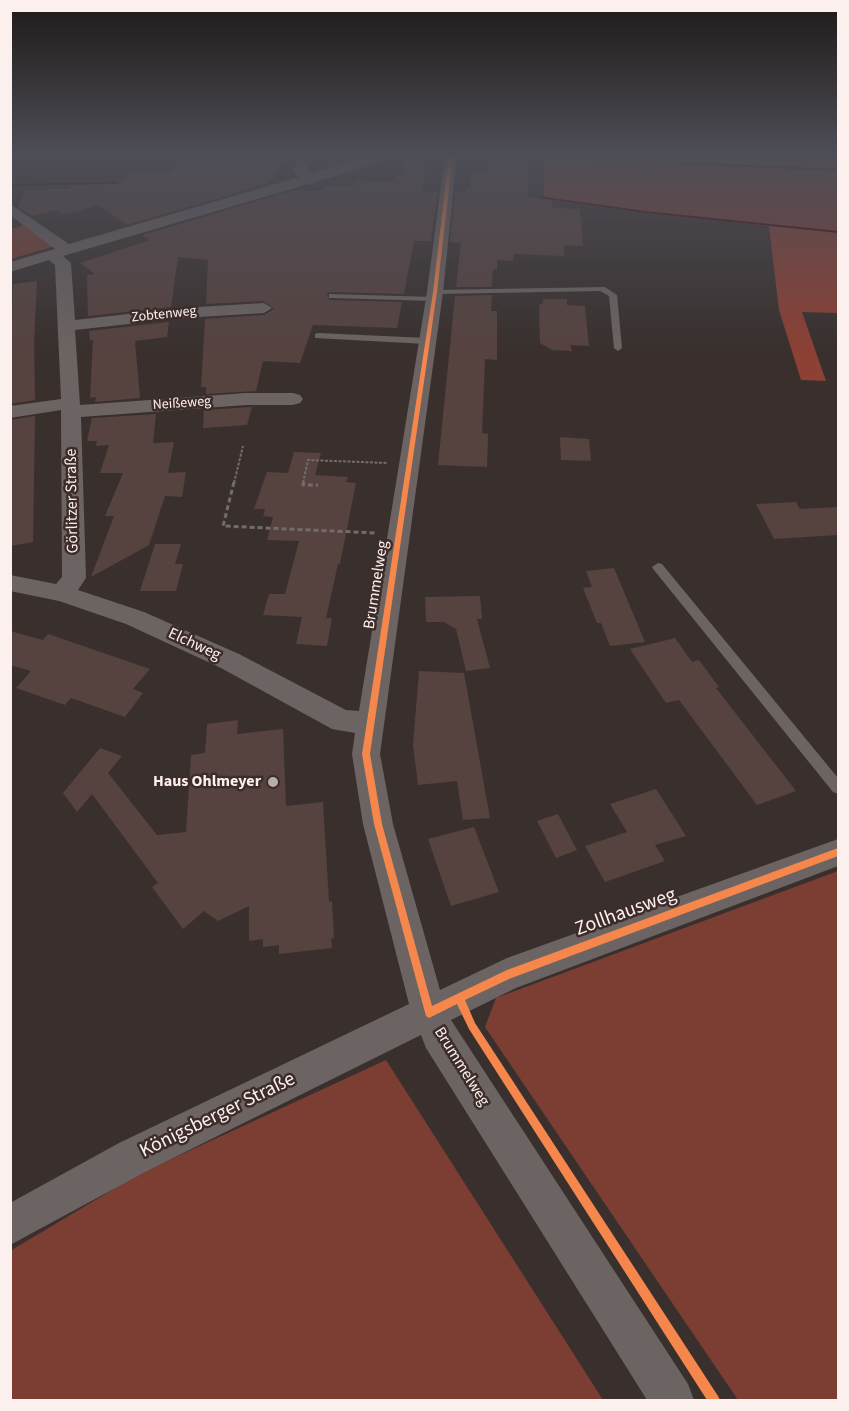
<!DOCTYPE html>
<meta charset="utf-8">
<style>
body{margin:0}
#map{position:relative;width:849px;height:1411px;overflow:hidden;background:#39302e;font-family:"Source Sans 3",sans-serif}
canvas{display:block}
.frame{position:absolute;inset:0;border:12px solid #fbf0ee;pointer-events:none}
</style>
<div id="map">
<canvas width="849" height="1411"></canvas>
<div class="frame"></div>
</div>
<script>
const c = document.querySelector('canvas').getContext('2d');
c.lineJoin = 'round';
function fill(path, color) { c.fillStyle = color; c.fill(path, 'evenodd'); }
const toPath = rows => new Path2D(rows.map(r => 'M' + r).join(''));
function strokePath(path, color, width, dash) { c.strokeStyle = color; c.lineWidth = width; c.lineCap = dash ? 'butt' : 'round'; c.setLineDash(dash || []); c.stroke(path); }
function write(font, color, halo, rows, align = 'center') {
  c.font = font + ' "Source Sans 3",sans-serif'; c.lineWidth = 5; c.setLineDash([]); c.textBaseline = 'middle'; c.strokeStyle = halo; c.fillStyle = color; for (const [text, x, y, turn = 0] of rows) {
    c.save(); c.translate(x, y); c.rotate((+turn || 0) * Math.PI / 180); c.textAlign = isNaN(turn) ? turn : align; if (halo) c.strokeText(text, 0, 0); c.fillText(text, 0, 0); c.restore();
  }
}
fill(toPath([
 [543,155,838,155,838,231,769,226,644,213,544,198],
 [27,224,55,246,11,259,11,229],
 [838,871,838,1400,738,1400,485,1027,496,998],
 [386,1060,603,1400,11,1400,10,1251,139,1174]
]), '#7c3e33');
fill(toPath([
 [769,226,838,231,838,313,802,312,826,381,801,380,779,310]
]), '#8d4034');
fill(toPath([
 [545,156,838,169,838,171,544,158,545,156],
 [117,182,116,184,10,186,10,184,117,182],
 [538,196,645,211,838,231,838,233,645,213,540,198,538,196]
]), '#3e0404');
fill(toPath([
 [187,155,279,155,277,158,287,158,267,184,127,225,98,205,63,215,55,210,32,216,18,207,25,190,72,188,68,185,120,184,131,173,168,174],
 [488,158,529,159,528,196,552,201,552,208,580,209,583,246,564,245,564,256,514,254,513,261,497,260,497,270,493,269,492,287,456,287,461,243,450,242,455,192,465,192,466,187,470,187,472,172,486,172],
 [406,160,427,161,422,192,438,192,431,241,414,241,404,294,329,292,327,294,329,300,402,302,397,328,313,325,300,363,263,361,256,391,206,394,206,387,201,387,205,319,264,315,274,309,264,301,206,304,208,260,178,257,171,307,88,316,87,275,95,274,80,263,150,240,142,235,292,191,323,191,324,186,354,186,355,181,394,182,396,175,403,175],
 [37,281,34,341,35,400,10,404,13,284],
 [492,295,491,311,497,311,497,360,485,359,482,433,488,434,487,467,438,465,455,296],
 [543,299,567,299,567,305,585,306,589,346,570,345,572,351,552,350,540,343,539,305,543,303],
 [169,322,167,337,135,341,140,398,95,402,96,397,90,398,93,340,90,341,89,331],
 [252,407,247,425,203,428,204,410],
 [156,414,153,443,174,442,168,473,186,472,182,497,165,496,149,545,91,577,114,516,105,516,123,473,100,473,109,445,96,446,97,441,87,441,92,418],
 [35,416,33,542,10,546,10,420],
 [560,437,589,439,591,461,561,460],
 [294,452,321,453,315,475,348,477,346,482,356,483,340,564,338,564,326,618,332,618,327,646,296,644,302,617,263,615,269,594,285,594,299,541,267,540,273,517,263,516,265,509,254,509,267,472,288,473],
 [796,502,800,509,838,507,838,535,774,539,756,504],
 [155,544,181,544,175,564,183,564,176,591,140,591],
 [614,568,645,642,610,646,601,623,597,623,583,588,592,587,586,571],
 [480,596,482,619,477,619,490,668,466,671,456,629,444,622,426,622,425,597],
 [10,631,43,640,48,634,150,669,133,689,143,693,125,717,71,698,65,705,16,688,31,671,10,665],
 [675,638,692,662,699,660,719,687,716,688,796,791,757,805,679,700,666,703,630,649],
 [419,671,464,673,490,818,463,820,457,781,418,785,413,745],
 [238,720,237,734,283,729,286,806,323,802,329,902,332,901,334,938,331,939,332,948,279,954,279,945,263,947,263,939,249,941,249,906,218,921,204,911,183,929,152,887,158,883,92,794,77,812,63,793,100,748,122,756,108,773,157,835,186,832,191,755,205,753,207,724],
 [656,789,686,836,655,845,665,861,605,882,585,846,627,832,610,804],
 [558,814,577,850,556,858,537,821],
 [474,827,499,892,451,906,428,839]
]), '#56423f');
strokePath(toPath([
 [234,483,243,446],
 [303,483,308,460,387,463]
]), '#736c6b', 2, [3, 1.5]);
strokePath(toPath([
 [234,482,223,526,376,533],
 [304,482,303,485,318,485]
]), '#736c6b', 3, [5, 3]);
fill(toPath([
 [605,287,617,295,622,348,618,351,614,348,609,296,600,291,435,294,431,292,435,290,605,287],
 [329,294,434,297,438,299,434,301,332,298,329,298,329,294],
 [318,333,427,338,431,341,427,344,315,338,315,334,318,333],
 [658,563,662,564,838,778,838,794,833,792,654,570,652,567,658,563]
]), '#6c6462');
fill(toPath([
 [302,155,315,155,306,169,311,173,371,155,392,155,391,158,315,182,63,256,71,263,75,320,182,308,264,303,272,308,264,313,182,318,75,330,80,405,246,393,293,393,300,395,303,399,300,403,293,405,246,405,81,417,86,578,78,590,144,612,239,654,346,710,359,711,427,292,445,155,457,155,443,292,380,754,393,824,440,990,507,958,838,839,838,866,516,988,451,1020,688,1384,694,1400,647,1400,426,1048,421,1035,147,1171,10,1245,10,1203,119,1143,409,1004,363,824,352,754,355,733,332,729,221,668,126,624,59,601,10,591,10,575,56,584,62,577,61,410,10,418,10,406,61,399,55,265,49,260,10,272,10,262,55,249,10,215,10,204,69,244,299,177,292,170,302,155]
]), '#6c6462');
fill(toPath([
 [449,155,453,155,437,292,370,754,382,824,432,1006,507,970,838,848,838,856,509,979,465,1000,475,1023,718,1396,720,1400,707,1400,469,1029,457,1004,429,1018,426,1016,374,824,362,754,433,292,449,155]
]), '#f5874c');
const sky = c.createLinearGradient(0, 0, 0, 353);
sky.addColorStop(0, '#1f1a19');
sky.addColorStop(0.44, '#4e4e57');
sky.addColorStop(1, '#4e4e5700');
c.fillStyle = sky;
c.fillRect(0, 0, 849, 353);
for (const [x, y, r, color] of [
 [273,782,6,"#b7adab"]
]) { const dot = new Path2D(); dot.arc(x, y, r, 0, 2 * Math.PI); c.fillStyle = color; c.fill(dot); strokePath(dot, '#3d2d2a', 2); }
write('14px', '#fbf0ee', '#3d2d2a', [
 ["Zobtenweg",164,315,-6],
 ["Neißeweg",182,404,-4]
]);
write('16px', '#fbf0ee', '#3d2d2a', [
 ["Görlitzer Straße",73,501,-91],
 ["Brummelweg",377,585,-81],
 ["Elchweg",194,645,25],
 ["Brummelweg",461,1067,58]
]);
write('bold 16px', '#fbf0ee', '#3d2d2a', [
 ["Haus Ohlmeyer",261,782]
], 'right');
write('20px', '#fbf0ee', '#3d2d2a', [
 ["Zollhausweg",626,913,-20],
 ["Königsberger Straße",218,1116,-26]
]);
</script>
